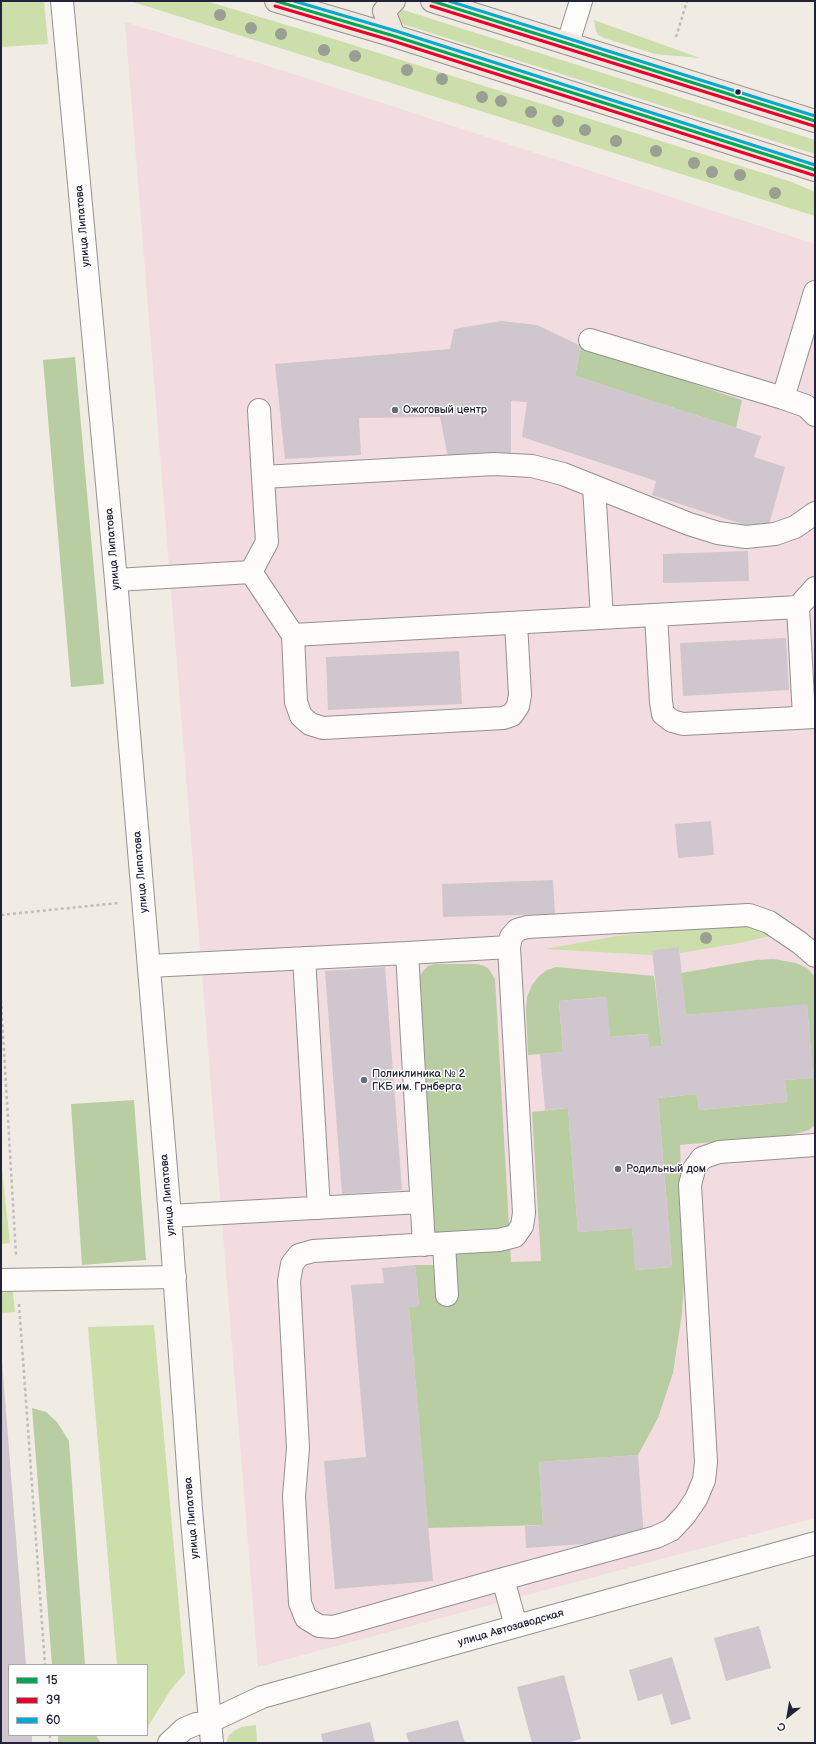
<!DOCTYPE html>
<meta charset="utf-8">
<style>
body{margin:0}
#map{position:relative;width:816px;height:1744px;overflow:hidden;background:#f0ece3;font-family:"Balsamiq Sans",sans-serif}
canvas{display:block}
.frame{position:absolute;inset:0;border:2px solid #22223b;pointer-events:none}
.legend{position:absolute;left:8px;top:1664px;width:140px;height:72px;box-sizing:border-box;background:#fff;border:1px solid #a7a7b1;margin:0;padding:5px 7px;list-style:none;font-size:12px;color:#22223b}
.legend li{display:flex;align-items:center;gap:8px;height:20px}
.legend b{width:20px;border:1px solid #a7a7b1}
.north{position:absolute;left:768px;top:1696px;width:40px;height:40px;-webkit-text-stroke:3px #fff;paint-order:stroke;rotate:211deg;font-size:11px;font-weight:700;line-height:16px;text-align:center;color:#22223b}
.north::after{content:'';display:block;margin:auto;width:14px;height:18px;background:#22223b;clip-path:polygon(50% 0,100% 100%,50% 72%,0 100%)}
</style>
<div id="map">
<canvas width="816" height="1744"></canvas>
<div class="frame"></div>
<ul class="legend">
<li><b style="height:5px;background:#00a651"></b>15</li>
<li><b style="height:5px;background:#e4002b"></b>39</li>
<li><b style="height:5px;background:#00a9ce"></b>60</li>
</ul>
<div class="north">С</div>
</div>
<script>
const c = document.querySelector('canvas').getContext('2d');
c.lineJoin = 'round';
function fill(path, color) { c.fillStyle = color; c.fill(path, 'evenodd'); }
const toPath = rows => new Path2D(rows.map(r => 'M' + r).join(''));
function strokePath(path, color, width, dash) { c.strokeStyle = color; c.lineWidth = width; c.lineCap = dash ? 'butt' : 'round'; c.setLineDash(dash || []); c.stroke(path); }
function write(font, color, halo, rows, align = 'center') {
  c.font = font + ' "Balsamiq Sans",sans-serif'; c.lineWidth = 3; c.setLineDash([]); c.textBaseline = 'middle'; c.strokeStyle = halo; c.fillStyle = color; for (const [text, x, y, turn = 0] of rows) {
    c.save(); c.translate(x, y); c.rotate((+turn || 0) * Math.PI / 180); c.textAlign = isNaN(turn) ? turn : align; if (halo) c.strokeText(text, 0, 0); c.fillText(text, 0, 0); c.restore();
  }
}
fill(toPath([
 [125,22,284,71,815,244,815,1518,258,1667]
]), '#f2dce0');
fill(toPath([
 [1,1,44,1,48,44,1,47],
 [130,1,206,1,337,40,792,182,815,192,815,216],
 [400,9,815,140,815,154,396,22],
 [594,20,700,58,655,54,604,38,598,35,596,31],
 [745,925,779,934,740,943,680,953,679,947,652,950,652,955,545,949,623,935],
 [1,1160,10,1243,1,1244],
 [12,1284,15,1312,1,1313,1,1288],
 [154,1325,185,1673,170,1691,147,1728,147,1665,117,1665,88,1327],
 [256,1725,257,1743,226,1743,229,1735,234,1731,241,1727]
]), '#ccdeaa');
fill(toPath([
 [581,346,742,400,736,428,575,376],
 [75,357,104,684,71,687,43,360],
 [774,959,796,963,807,968,815,977,815,1125,809,1130,791,1135,680,1145,685,1262,682,1313,673,1373,658,1418,638,1455,539,1462,543,1525,428,1528,409,1307,419,1306,415,1265,434,1265,419,977,423,971,428,966,434,964,475,964,482,965,488,968,495,979,511,1262,541,1261,532,1112,568,1108,578,1232,632,1228,636,1270,672,1267,658,1098,697,1094,699,1110,787,1102,785,1080,813,1078,807,1005,686,1015,681,973,755,960],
 [556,967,654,976,662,1046,649,1047,647,1034,610,1037,606,997,559,1001,563,1052,528,1055,526,1009,527,997,532,985,539,976,547,970],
 [134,1100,146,1260,82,1265,71,1104],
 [32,1408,46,1412,57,1422,69,1441,85,1665,52,1665],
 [58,1735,96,1735,101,1743,58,1743]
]), '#b8cea2');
fill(toPath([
 [501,321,537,325,581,346,575,376,761,436,754,457,785,467,767,532,652,495,656,481,522,437,527,402,511,401,511,456,448,457,440,417,359,418,361,455,285,459,275,364,450,349,454,329],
 [748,551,749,581,663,583,663,554],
 [786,638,789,690,683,696,680,643],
 [459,651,462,704,328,710,326,657],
 [711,821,714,855,678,858,675,824],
 [553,880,555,914,443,917,442,884],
 [679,947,686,1015,807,1004,813,1078,785,1080,787,1102,699,1110,697,1094,658,1098,672,1267,635,1270,632,1228,578,1232,568,1108,545,1110,540,1054,563,1052,559,1001,607,997,610,1037,648,1034,649,1047,662,1046,652,950],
 [385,967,402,1190,342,1194,325,971],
 [415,1265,419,1306,409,1307,433,1581,335,1589,324,1461,366,1457,351,1285,384,1283,382,1268],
 [2,1361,26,1665,9,1665,9,1735,32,1735,32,1743,1,1743],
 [638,1455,644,1540,526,1548,525,1526,543,1525,539,1462],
 [759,1626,771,1668,726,1681,714,1638],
 [672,1657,691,1719,671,1725,662,1694,638,1701,629,1670],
 [564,1675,581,1739,566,1743,532,1743,517,1687],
 [458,1720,465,1743,409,1743,406,1733],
 [370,1722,375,1743,323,1743,321,1734]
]), '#d0c6cd');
const minor = toPath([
 [62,1,116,580,170,1216,191,1509,212,1743],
 [568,43,581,1],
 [590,340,783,398,815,292],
 [783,398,806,406,815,415],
 [259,410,263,477],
 [594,486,602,618],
 [251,572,267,542,263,477,494,464,532,466,563,474,689,524,718,533,746,537,775,534,795,527,815,513],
 [116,580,251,572,293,635],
 [798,607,815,588],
 [656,615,661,702,663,714,672,721,683,724,815,717],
 [516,623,520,695,518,706,512,715,503,718,323,728,310,724,301,716,296,702,293,635,798,607,804,717],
 [304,958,319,1208],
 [149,966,407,953],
 [170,1216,421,1202],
 [444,1244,447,1295],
 [424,1245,407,953,509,947,511,937,517,930,527,927,749,915,769,922,800,943,815,956],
 [1,1280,175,1277],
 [503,1579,333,1627,319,1626,306,1618,300,1603,294,1496,298,1448,289,1281,292,1264,299,1255,313,1251,499,1240,515,1236,522,1226,524,1213,509,947],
 [516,1626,503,1579,656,1537,671,1530,685,1515,696,1499,704,1480,706,1462,690,1185,694,1169,702,1158,719,1152,815,1145],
 [169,1743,184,1729,196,1724,209,1722,262,1697,815,1543]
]);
const major = toPath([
 [276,1,394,36,815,170],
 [432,1,815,121],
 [394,36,384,11,394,1]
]);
strokePath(minor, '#939190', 24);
strokePath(major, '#939190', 24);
strokePath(toPath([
 [676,37,687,1],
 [1,915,118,903],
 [1,1000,16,1255],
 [19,1304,45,1665],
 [50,1735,50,1743]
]), '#bebdbe', 2.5, [3, 3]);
strokePath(minor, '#fdfcfb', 22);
strokePath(major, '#efe7e0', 22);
strokePath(toPath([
 [276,1,394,36,815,170],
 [432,1,815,121]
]), '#00a651', 3);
strokePath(toPath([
 [275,6,393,41,813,175],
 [431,6,814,126]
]), '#e4002b', 3);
strokePath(toPath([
 [294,1,396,31,815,165],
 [449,1,815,116]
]), '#00a9ce', 3);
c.fillStyle = '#9a9f93';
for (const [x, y] of [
 [220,15],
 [251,28],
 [281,34],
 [324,50],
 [355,56],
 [407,70],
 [442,79],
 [482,97],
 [501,101],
 [531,112],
 [558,121],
 [585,130],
 [616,141],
 [656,151],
 [694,163],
 [712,172],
 [740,175],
 [775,193],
 [706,938]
]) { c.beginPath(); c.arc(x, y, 6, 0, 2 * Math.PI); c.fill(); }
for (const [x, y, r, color] of [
 [738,92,3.5,"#22223b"],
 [395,410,4,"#6a6976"],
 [364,1080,4,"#6a6976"],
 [618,1169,4,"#6a6976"]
]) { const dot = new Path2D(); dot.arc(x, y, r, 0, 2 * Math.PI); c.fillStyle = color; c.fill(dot); strokePath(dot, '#fff', 1.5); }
write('11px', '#22223b', '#fff', [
 ["улица Липатова",83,226,-95],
 ["улица Липатова",113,549,-95],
 ["улица Липатова",141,872,-95],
 ["улица Липатова",168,1195,-95],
 ["улица Липатова",192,1518,-95],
 ["улица Автозаводская",511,1628,-16]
]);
write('11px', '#22223b', '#fff', [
 ["Ожоговый центр",403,410],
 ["Поликлиника № 2",372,1074],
 ["ГКБ им. Грнберга",372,1087],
 ["Родильный дом",626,1169]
], 'left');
</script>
